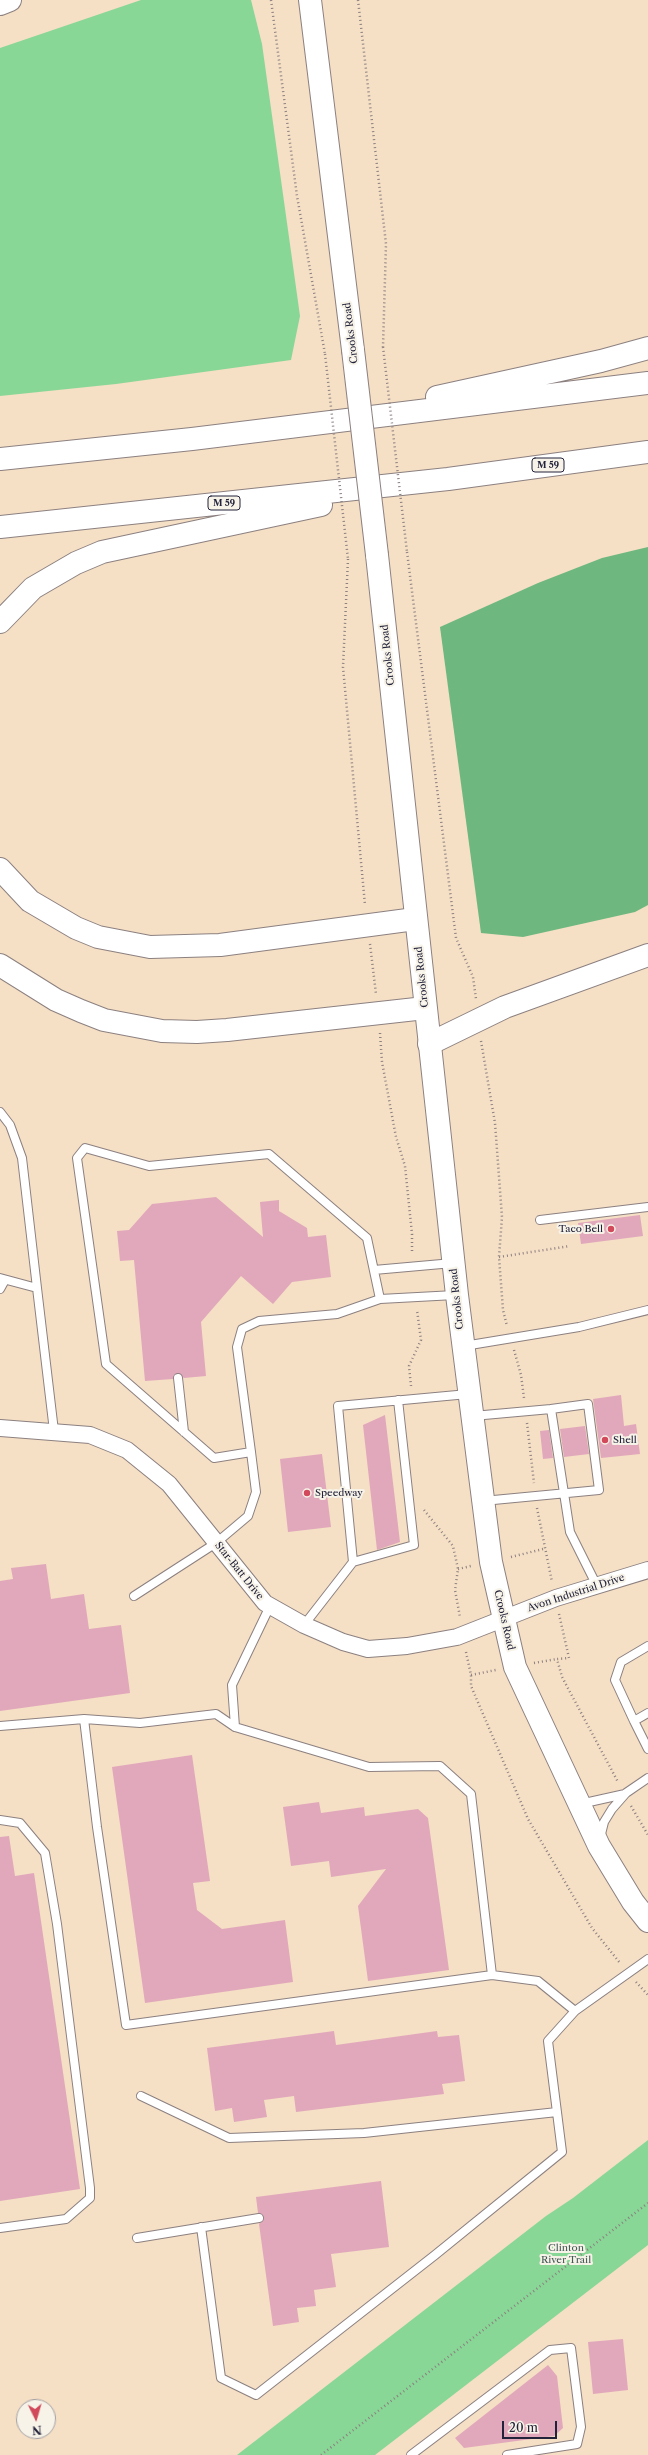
<!DOCTYPE html>
<style>
body{margin:0}
#map{position:relative;width:648px;height:2455px;overflow:hidden;background:#f5dfc5;font-family:"Libre Caslon Text",serif}
canvas{display:block}
.north{position:absolute;left:16px;top:2399px;width:40px;height:40px;box-sizing:border-box;background:#f7f3e8;border:1px solid #a29fa3;border-radius:50%;rotate:175deg;font-size:11px;font-weight:700;line-height:16px;text-align:center;color:#22223b}
.north::after{content:'';display:block;margin:auto;width:14px;height:18px;background:#d1495b;clip-path:polygon(50% 0,100% 100%,50% 72%,0 100%)}
.scale{position:absolute;left:502px;top:2421px;width:55px;height:18px;box-sizing:border-box;border:2px solid #22223b;border-top:0;padding-left:5px;font-size:12px;line-height:14px;white-space:nowrap;color:#22223b;-webkit-text-stroke:3px #f7f3e8;paint-order:stroke}
</style>
<div id="map">
<canvas width="648" height="2455"></canvas>
<div class="north">N</div>
<div class="scale">20 m</div>
</div>
<script>
const c = document.querySelector('canvas').getContext('2d');
c.lineJoin = 'round';
function fill(path, color) { c.fillStyle = color; c.fill(path, 'evenodd'); }
const toPath = rows => new Path2D(rows.map(r => 'M' + r).join(''));
function strokePath(path, color, width, dash) { c.strokeStyle = color; c.lineWidth = width; c.lineCap = dash ? 'butt' : 'round'; c.setLineDash(dash || []); c.stroke(path); }
function write(font, color, halo, rows, align = 'center') {
  c.font = font + ' "Libre Caslon Text",serif'; c.lineWidth = 4; c.setLineDash([]); c.textBaseline = 'middle'; c.strokeStyle = halo; c.fillStyle = color; for (const [text, x, y, turn = 0] of rows) {
    c.save(); c.translate(x, y); c.rotate((+turn || 0) * Math.PI / 180); c.textAlign = isNaN(turn) ? turn : align; if (halo) c.strokeText(text, 0, 0); c.fillText(text, 0, 0); c.restore();
  }
}
fill(toPath([
 [141,0,251,0,262,44,300,316,291,360,116,384,0,396,0,48],
 [648,2140,648,2245,375,2455,237,2455,546,2216,573,2198]
]), '#88d796');
fill(toPath([
 [648,547,648,905,635,912,523,937,481,933,440,627,538,583,602,558]
]), '#6eb87f');
fill(toPath([
 [216,1197,263,1237,260,1202,279,1200,279,1211,307,1228,308,1237,326,1235,331,1277,292,1282,273,1304,241,1276,201,1322,206,1376,184,1378,178,1373,173,1379,145,1381,134,1260,120,1261,117,1231,129,1230,152,1204],
 [640,1215,643,1236,581,1244,578,1223],
 [621,1395,624,1426,636,1424,640,1454,601,1458,593,1399],
 [385,1415,400,1542,377,1550,363,1425],
 [585,1426,589,1454,564,1457,560,1429],
 [549,1430,553,1458,543,1459,540,1431],
 [322,1454,331,1527,288,1532,280,1459],
 [46,1564,51,1599,84,1594,89,1629,121,1625,130,1693,0,1711,0,1581,13,1579,11,1568],
 [192,1755,210,1881,193,1883,197,1910,222,1929,285,1920,293,1982,145,2003,112,1767],
 [319,1802,321,1813,364,1807,365,1816,418,1809,428,1818,449,1970,368,1981,358,1906,386,1869,331,1877,329,1861,291,1866,283,1807],
 [9,1836,15,1876,34,1873,80,2189,0,2201,0,1837],
 [334,2031,336,2045,437,2031,438,2037,459,2035,465,2081,442,2084,444,2094,296,2112,294,2096,264,2100,267,2117,234,2122,232,2108,215,2111,207,2048],
 [381,2181,389,2247,331,2254,336,2287,314,2290,316,2306,297,2308,299,2322,273,2326,259,2224,264,2218,258,2213,256,2197],
 [623,2339,628,2390,593,2394,588,2342],
 [548,2365,557,2376,563,2428,554,2436,464,2448,455,2438]
]), '#e1a8bb');
const lane = toPath([
 [0,1112,10,1125,22,1158,37,1288],
 [540,1220,648,1207],
 [374,1270,453,1263],
 [0,1278,37,1288,54,1431],
 [0,1289,5,1280],
 [464,1346,579,1327,648,1310],
 [178,1378,184,1432],
 [473,1416,551,1409,570,1532,597,1586],
 [251,1452,237,1347,242,1329,259,1321,337,1314,380,1299],
 [483,1501,599,1490,588,1404,551,1409],
 [353,1562,414,1545,398,1400],
 [134,1596,216,1543,248,1516,256,1492,251,1452,214,1458,106,1364,77,1158,85,1148,149,1166,269,1154,367,1238,380,1299,455,1295],
 [304,1625,353,1562,338,1406,468,1394],
 [648,1713,634,1721,648,1749],
 [84,1719,140,1723,216,1714,235,1727],
 [634,1721,615,1680,621,1662,648,1646],
 [0,1726,84,1719,97,1827,126,2025,492,1975,471,1794,440,1766,369,1767,235,1727,232,1685,270,1606],
 [580,1804,625,1794],
 [0,1820,20,1823,45,1853,57,1924,90,2188,90,2198,66,2219,0,2228],
 [600,1838,604,1822,612,1809,626,1793,648,1778],
 [492,1975,538,1981,575,2011,648,1959],
 [141,2096,229,2138,364,2133,557,2112],
 [201,2227,221,2378,256,2395,435,2255,562,2152,548,2041,575,2011],
 [137,2238,259,2218],
 [411,2455,550,2350,571,2348,581,2427,577,2444,507,2455]
]);
const street = toPath([
 [0,1428,90,1435,127,1450,169,1484,265,1603,304,1625,343,1642,368,1649,407,1646,457,1637,556,1598,648,1570]
]);
const secondary = toPath([
 [310,0,353,350],
 [377,555,457,1295,491,1562,515,1667,599,1846,633,1902,648,1921]
]);
const highway = toPath([
 [0,4,10,0],
 [437,397,601,361,648,348],
 [0,459,192,439,648,383],
 [0,527,448,479,648,452],
 [0,622,33,588,76,563,102,552,321,505],
 [0,869,30,901,76,928,98,937,150,947,220,945,415,919],
 [0,965,56,1000,81,1011,104,1020,162,1031,197,1032,227,1030,425,1008],
 [429,1044,505,1007,648,955]
]);
strokePath(lane, '#8c8080', 10);
strokePath(street, '#8c8080', 18);
strokePath(secondary, '#8c8080', 24);
strokePath(highway, '#8c8080', 24);
strokePath(toPath([
 [271,0,297,196,325,354],
 [358,0,386,244,383,347],
 [407,552,456,938,473,977,476,999],
 [348,559,343,667,365,905],
 [370,944,376,994],
 [380,1033,382,1062,396,1137,405,1166,412,1234,412,1253],
 [481,1041,495,1123,502,1217,499,1257,503,1310,507,1326],
 [499,1257,570,1246],
 [514,1350,521,1375,524,1398],
 [411,1386,409,1366,421,1340,417,1310],
 [527,1423,534,1483],
 [537,1508,552,1582],
 [424,1510,453,1546,458,1569,455,1590,460,1617],
 [511,1557,543,1549],
 [458,1569,471,1566],
 [559,1614,569,1658,557,1659,562,1677,618,1782],
 [466,1652,471,1675,471,1686,528,1819,592,1928,620,1963],
 [534,1663,557,1659],
 [471,1675,496,1670],
 [631,1806,648,1835],
 [636,1982,648,1995],
 [321,2455,648,2203]
]), '#8c8080', 2.5, [1, 3]);
strokePath(lane, '#fff', 8);
strokePath(street, '#fff', 16);
strokePath(secondary, '#fff', 22);
strokePath(highway, '#fff', 22);
const secondaryBridge = toPath([
 [353,350,377,555]
]);
strokePath(secondaryBridge, '#8c8080', 24, []);
strokePath(toPath([
 [383,347,407,552],
 [325,354,348,559]
]), '#8c8080', 2.5, [1, 3]);
strokePath(secondaryBridge, '#fff', 22);
for (const [x, y, r, color] of [
 [611,1229,4,"#d1495b"],
 [605,1440,4,"#d1495b"],
 [307,1493,4,"#d1495b"]
]) { const dot = new Path2D(); dot.arc(x, y, r, 0, 2 * Math.PI); c.fillStyle = color; c.fill(dot); strokePath(dot, '#f7f3e8', 1.5); }
for (const [x, y, w] of [
 [548,465,32],
 [224,503,32]
]) { const box = new Path2D(); box.roundRect(x - w / 2, y - 7, w, 14, 3); c.fillStyle = '#f7f3e8'; c.fill(box); strokePath(box, '#22223b', 1); }
write('bold 9px', '#22223b', null, [
 ["M 59",548,465],
 ["M 59",224,503]
]);
write('10px', '#22223b', '#f7f3e8', [
 ["Crooks Road",351,333,-97],
 ["Crooks Road",388,655,-96],
 ["Crooks Road",422,977,-96],
 ["Crooks Road",457,1299,-96],
 ["Star-Batt Drive",239,1571,51],
 ["Avon Industrial Drive",576,1593,-18],
 ["Crooks Road",504,1620,77]
]);
write('10px', '#22223b', '#f7f3e8', [
 ["Taco Bell",603,1229,"right"],
 ["Shell",613,1440],
 ["Speedway",315,1493]
], 'left');
write('10px', '#415856', '#f7f3e8', [
 ["Clinton",566,2248],
 ["River Trail",566,2260]
]);
</script>
